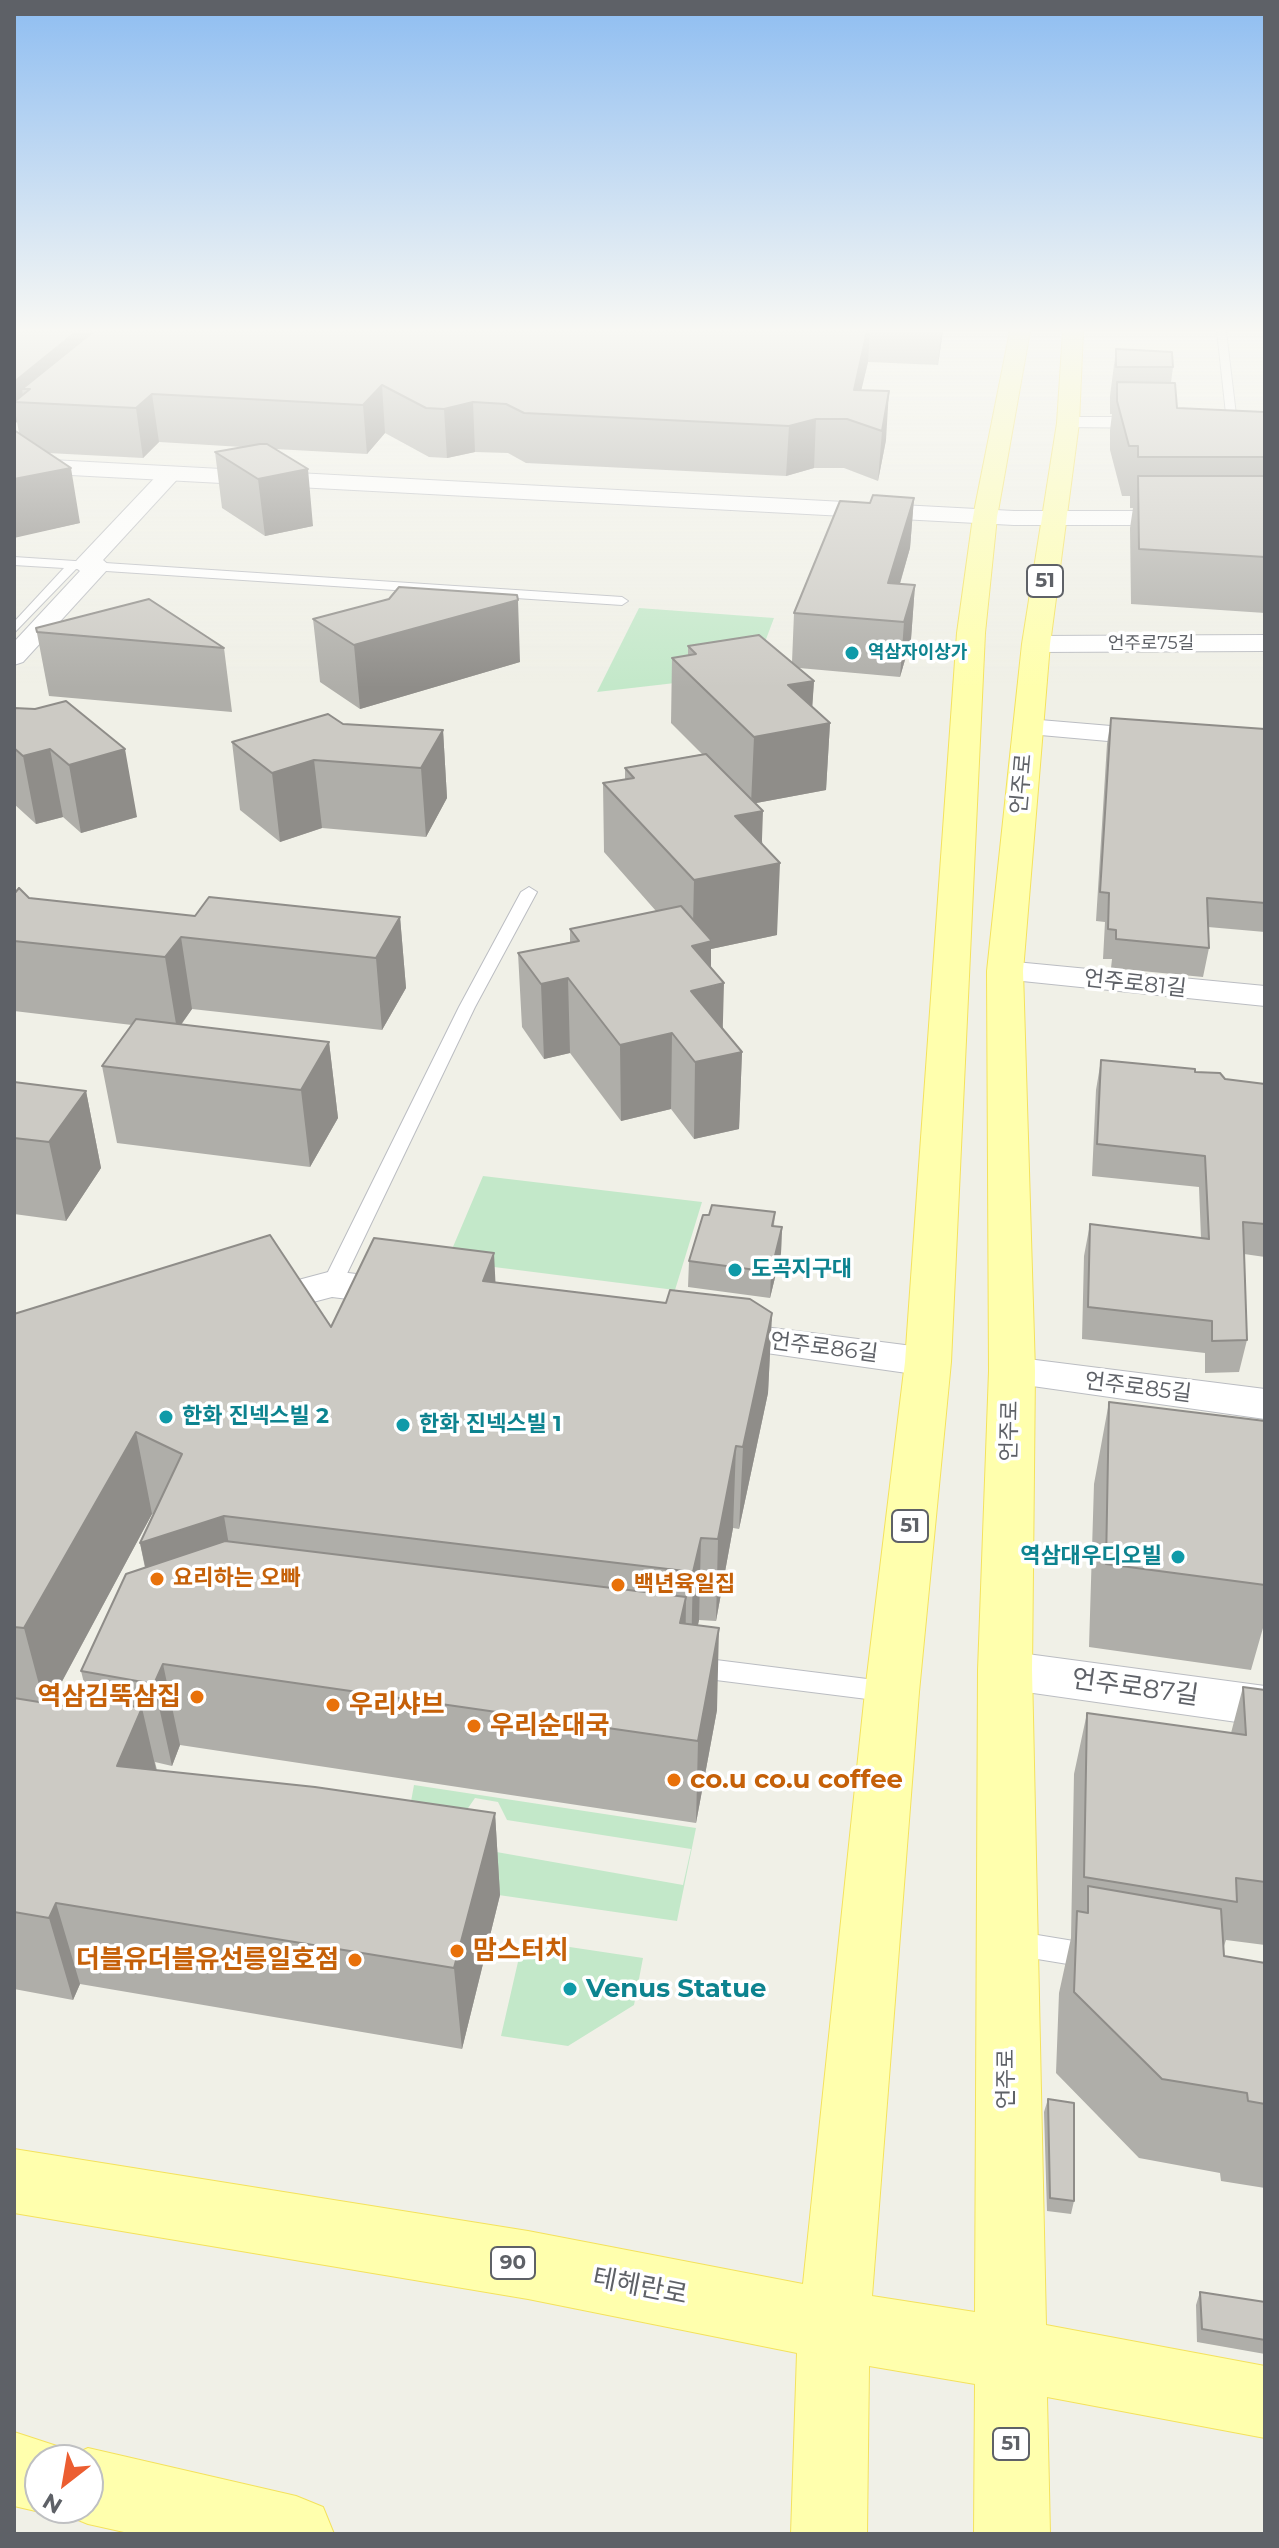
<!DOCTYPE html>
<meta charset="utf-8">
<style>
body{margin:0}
#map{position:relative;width:1279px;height:2548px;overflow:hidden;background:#f0f0e7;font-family:Montserrat,sans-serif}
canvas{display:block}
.frame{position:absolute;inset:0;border:16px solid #5e6167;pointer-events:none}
.north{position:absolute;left:24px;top:2444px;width:80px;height:80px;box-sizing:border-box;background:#fff;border:2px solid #bfc0c2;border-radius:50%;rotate:211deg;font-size:22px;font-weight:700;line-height:32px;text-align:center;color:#5e6167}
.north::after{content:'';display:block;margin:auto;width:28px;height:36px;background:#ec5e31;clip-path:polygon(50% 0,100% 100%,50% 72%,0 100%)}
</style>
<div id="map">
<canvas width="1279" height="2548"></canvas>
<div class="frame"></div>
<div class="north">N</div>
</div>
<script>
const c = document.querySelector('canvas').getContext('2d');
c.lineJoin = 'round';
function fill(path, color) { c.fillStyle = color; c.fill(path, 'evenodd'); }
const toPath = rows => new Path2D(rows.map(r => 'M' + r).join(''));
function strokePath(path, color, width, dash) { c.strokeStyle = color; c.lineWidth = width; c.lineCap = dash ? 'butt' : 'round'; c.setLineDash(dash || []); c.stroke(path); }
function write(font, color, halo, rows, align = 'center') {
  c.font = font + ' Montserrat,"Noto Sans KR",sans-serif'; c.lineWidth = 7; c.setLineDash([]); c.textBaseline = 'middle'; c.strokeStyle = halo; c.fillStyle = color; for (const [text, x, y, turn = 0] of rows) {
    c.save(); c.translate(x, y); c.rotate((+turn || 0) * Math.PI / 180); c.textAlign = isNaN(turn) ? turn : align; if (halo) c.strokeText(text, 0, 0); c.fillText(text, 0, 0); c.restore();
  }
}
fill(toPath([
 [639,608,774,618,753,674,597,692],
 [483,1176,702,1202,675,1290,447,1261],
 [414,1785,696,1828,677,1921,327,1870,410,1807],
 [475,1798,498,1802,507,1820,691,1849,683,1885,406,1836,466,1811],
 [523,1940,643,1958,634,2005,568,2046,501,2036]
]), '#c3e8c9');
const service = toPath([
 [1217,331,1226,331,1237,423,1232,426,1227,423,1217,331],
 [14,557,622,597,628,601,622,605,76,569,14,633,14,622,64,568,14,565,14,557],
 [529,887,537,892,475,1007,342,1284,339,1289,325,1289,322,1284,459,1007,521,892,529,887],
 [692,1657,891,1682,900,1685,903,1692,900,1699,891,1702,692,1677,683,1674,680,1667,683,1660,692,1657],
 [1013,1931,1092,1944,1102,1947,1106,1956,1102,1965,1092,1968,1013,1955,1003,1952,999,1943,1003,1934,1013,1931]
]);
const minor = toPath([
 [1068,417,1265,417,1265,429,1061,427,1058,423,1068,417],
 [172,467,183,473,103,560,110,566,106,571,23,662,14,665,14,642,80,571,73,565,77,560,164,468,172,467],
 [1265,635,1265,651,1036,652,1023,644,1036,636,1265,635],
 [1028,719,1265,739,1265,755,1018,733,1014,727,1018,721,1028,719],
 [1005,961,1265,986,1265,1006,993,978,989,971,993,964,1005,961],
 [332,1271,405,1280,419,1284,425,1293,419,1302,405,1306,332,1297,256,1317,242,1313,236,1304,242,1295,332,1271],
 [718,1321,928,1348,943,1352,949,1362,943,1372,928,1376,703,1344,697,1334,703,1324,718,1321],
 [1012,1357,1265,1389,1265,1419,997,1381,991,1371,997,1361,1012,1357],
 [1005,1651,1265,1686,1265,1726,1005,1689,988,1683,980,1670,988,1657,1005,1651]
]);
const secondary = toPath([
 [14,458,1014,511,1265,511,1265,525,1014,525,14,472,14,458]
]);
const primary = toPath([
 [1010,331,1030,331,997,517,985,633,951,1362,919,1692,872,2296,975,2312,978,1670,989,1371,987,971,1022,644,1057,423,1063,331,1083,331,1079,423,1050,644,1023,971,1035,1371,1032,1670,1046,2325,1265,2366,1265,2438,1047,2397,1050,2534,974,2534,975,2384,869,2366,867,2534,791,2534,797,2353,528,2299,14,2213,14,2149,528,2231,803,2284,865,1692,905,1362,957,633,973,517,1010,331],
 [14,2432,66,2449,70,2456,88,2448,296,2496,323,2507,334,2534,133,2534,88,2524,61,2513,60,2508,88,2508,88,2460,40,2460,40,2508,51,2508,40,2512,14,2506,14,2432]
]);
strokePath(service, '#bbbdc2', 2);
strokePath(minor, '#bbbdc2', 2);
strokePath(secondary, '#bcbec4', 2);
strokePath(primary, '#f4e25d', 2);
fill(service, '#fff');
fill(minor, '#fff');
fill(secondary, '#fff');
fill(primary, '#ffffad');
fill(toPath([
 [14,331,943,331,938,365,868,362,861,390,886,440,878,481,844,468,814,468,786,476,526,463,508,453,475,452,447,458,429,457,385,433,367,454,275,449,313,526,265,536,222,508,215,452,242,447,159,442,143,458,48,453,80,523,14,537,14,430,19,433,17,422,14,424],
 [1116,349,1173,367,1171,383,1177,408,1265,412,1265,613,1131,604,1130,528,1133,508,1130,508,1130,496,1122,496,1110,450,1110,430,1112,414,1110,414,1110,396],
 [914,498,910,548,900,584,915,585,911,639,900,677,799,668,814,681,812,707,830,723,826,790,756,803,777,935,711,949,711,968,723,1029,742,1052,739,1129,694,1139,671,1109,621,1121,570,1053,544,1059,522,1027,518,953,570,942,570,929,656,911,604,852,603,783,625,779,625,768,702,754,671,723,672,658,688,655,688,646,792,662,794,613,870,503],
 [313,619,520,662,360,709,320,682],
 [36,628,224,648,232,712,49,696],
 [14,708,137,817,81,833,63,817,36,824,14,804],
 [1111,718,1265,729,1265,932,1208,927,1209,948,1203,977,1111,968,1112,959,1103,959,1105,922,1096,921,1107,744],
 [343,724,443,730,447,798,426,837,322,828,280,842,240,810,232,742],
 [14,894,29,898,195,916,400,917,406,988,382,1030,192,1009,181,1025,329,1042,338,1118,310,1167,117,1143,102,1066,132,1025,14,1011],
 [1101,1060,1195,1072,1225,1079,1265,1084,1265,1257,1244,1254,1247,1340,1239,1372,1205,1373,1205,1353,1082,1339,1084,1256,1090,1224,1201,1238,1199,1187,1092,1176,1096,1090],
 [14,1082,86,1091,101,1168,66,1221,14,1214],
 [775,1212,774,1226,782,1227,781,1253,770,1298,688,1287,689,1261,709,1215],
 [495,1282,666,1303,772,1313,768,1393,739,1529,733,1528,716,1621,699,1620,698,1625,717,1710,696,1823,180,1745,172,1766,155,1762,157,1770,495,1813,500,1895,462,2049,80,1984,73,2000,14,1989,14,1314,331,1327],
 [152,1514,154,1514,140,1543,145,1568,81,1671,88,1699,64,1706,50,1704],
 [1109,1402,1265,1421,1265,1621,1251,1670,1089,1647,1094,1484],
 [1243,1687,1265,1690,1265,1945,1226,1940,1223,1949,1224,1956,1265,1963,1265,2188,1221,2181,1220,2173,1139,2158,1056,2073,1059,1993,1071,1938,1074,1774,1087,1713,1231,1733],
 [1048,2099,1074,2201,1071,2214,1047,2211,1044,2112],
 [1200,2292,1265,2302,1265,2354,1197,2342,1196,2305]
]), '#afaea9');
fill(toPath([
 [77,331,125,331,30,389,22,389,24,403,14,402,14,382],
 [867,331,870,331,868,362,854,421,854,390],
 [941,331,943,331,938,365],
 [382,385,385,433,367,454,363,405],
 [889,391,886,440,878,481,882,431],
 [152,394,159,442,143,458,136,408],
 [473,402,475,452,447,458,444,409],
 [14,405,17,422,14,424],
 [816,419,814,468,786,476,789,426],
 [71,468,80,523,14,538,14,479],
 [308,469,313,526,265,536,258,479],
 [914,498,910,548,889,621,888,583],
 [915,585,911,639,900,677,904,622],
 [518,600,520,662,360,709,354,645],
 [814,681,811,726,830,723,826,790,751,804,754,737,788,685],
 [443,730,447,798,426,837,421,768],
 [50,749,63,817,36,824,23,756],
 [125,749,137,817,81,833,69,765],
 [314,760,322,828,280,842,272,773],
 [763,811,761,867,780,863,777,935,711,949,711,987,724,983,722,1056,742,1052,739,1129,694,1139,695,1062,690,1056,694,880,735,816],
 [400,917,406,988,382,1030,376,958],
 [181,937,192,1009,177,1030,165,957],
 [568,978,570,1053,544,1059,541,984],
 [672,1033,671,1109,621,1121,620,1045],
 [329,1042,338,1118,310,1167,301,1090],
 [86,1091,101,1168,66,1221,49,1142],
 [782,1227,781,1253,770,1298,771,1272],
 [494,1253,498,1333,483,1281],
 [772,1313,768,1393,739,1529,743,1447],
 [136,1432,152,1514,46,1711,24,1628],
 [736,1446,733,1528,716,1621,718,1539],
 [224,1516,238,1598,158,1625,140,1543],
 [701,1538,699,1620,691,1654,693,1572],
 [686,1597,685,1679,680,1623],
 [719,1628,717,1710,696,1823,698,1741],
 [163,1664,180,1745,172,1766,154,1684],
 [142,1708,161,1791,117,1766],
 [495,1813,500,1895,462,2049,454,1968],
 [56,1903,80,1984,73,2000,49,1918]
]), '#8f8d89');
const building = toPath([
 [14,331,77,331,14,382,14,331],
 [94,331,867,331,854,390,889,391,882,431,847,419,816,419,789,426,524,413,506,404,473,402,444,409,426,408,382,385,363,405,152,394,136,408,14,402,30,389,22,389,94,331],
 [1116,349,1172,352,1173,367,1116,367,1116,349],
 [1117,382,1175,383,1177,408,1265,412,1265,457,1138,457,1138,446,1129,446,1117,401,1117,382],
 [14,430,71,468,14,479,14,430],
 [260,444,267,444,308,469,258,479,215,452,260,444],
 [1138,476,1265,476,1265,557,1139,549,1138,476],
 [873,495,914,498,888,583,915,585,904,622,794,613,840,501,870,503,873,495],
 [399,587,517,595,518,600,354,645,313,619,389,599,399,587],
 [149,599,224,648,37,632,36,628,149,599],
 [759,635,814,681,788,685,830,723,754,737,672,658,696,654,688,646,759,635],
 [66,701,125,749,69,765,50,749,23,756,14,748,14,708,35,709,66,701],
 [328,714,343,724,443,730,421,768,314,760,272,773,232,742,328,714],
 [1111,718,1265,729,1265,903,1207,898,1209,948,1116,939,1116,930,1108,929,1109,893,1100,892,1111,718],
 [706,754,763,811,735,816,780,863,694,880,603,783,634,778,625,768,706,754],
 [19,888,29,898,195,916,209,897,400,917,376,958,181,937,165,957,14,941,14,894,19,888],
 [681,906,712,941,692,946,724,983,691,991,742,1052,695,1062,672,1033,620,1045,568,978,541,984,518,953,579,941,570,929,681,906],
 [136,1019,329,1042,301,1090,102,1066,136,1019],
 [1101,1060,1195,1069,1195,1072,1220,1073,1225,1079,1265,1084,1265,1224,1243,1222,1247,1340,1212,1341,1212,1321,1088,1307,1090,1224,1209,1239,1205,1156,1097,1144,1101,1060],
 [14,1082,86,1091,49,1142,14,1138,14,1082],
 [712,1205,775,1212,772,1226,782,1227,771,1272,689,1261,703,1215,709,1215,712,1205],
 [270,1235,331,1327,374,1238,494,1253,483,1281,666,1303,670,1290,750,1299,772,1313,743,1447,736,1446,718,1539,701,1538,693,1572,224,1516,140,1543,182,1454,136,1432,24,1628,14,1627,14,1314,270,1235],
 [1109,1402,1265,1421,1265,1585,1106,1564,1109,1402],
 [225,1541,686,1597,680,1623,719,1628,698,1741,163,1664,154,1684,81,1671,126,1574,225,1541],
 [1243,1687,1265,1690,1265,1882,1236,1878,1237,1902,1084,1877,1087,1713,1246,1735,1243,1687],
 [69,1695,142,1708,117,1766,315,1787,495,1813,454,1968,56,1903,49,1918,14,1912,14,1698,64,1706,69,1695],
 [1088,1886,1221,1909,1224,1956,1265,1963,1265,2104,1248,2101,1247,2093,1162,2079,1074,1992,1077,1911,1088,1913,1088,1886],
 [1048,2099,1074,2103,1074,2201,1050,2198,1048,2099],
 [1200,2292,1265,2302,1265,2340,1202,2329,1200,2292]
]);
fill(building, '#cccac4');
strokePath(building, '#8f8d89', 2);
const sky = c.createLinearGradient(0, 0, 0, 688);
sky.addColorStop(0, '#8ebdf1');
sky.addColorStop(0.48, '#f8f8f4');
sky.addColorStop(1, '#f8f8f400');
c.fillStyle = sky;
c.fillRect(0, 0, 1279, 688);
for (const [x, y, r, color] of [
 [852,653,8,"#0f9aa8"],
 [735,1270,8,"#0f9aa8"],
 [166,1417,8,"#0f9aa8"],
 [403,1425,8,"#0f9aa8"],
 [1178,1557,8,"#0f9aa8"],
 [157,1579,8,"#e8710a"],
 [618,1585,8,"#e8710a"],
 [197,1697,8,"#e8710a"],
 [333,1705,8,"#e8710a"],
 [474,1726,8,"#e8710a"],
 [674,1780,8,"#e8710a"],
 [457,1951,8,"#e8710a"],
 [355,1960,8,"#e8710a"],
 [570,1989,8,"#0f9aa8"]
]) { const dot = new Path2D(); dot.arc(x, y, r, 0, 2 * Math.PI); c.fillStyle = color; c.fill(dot); strokePath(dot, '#fff', 3); }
write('18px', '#5e6167', '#fff', [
 ["언주로75길",1151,644]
]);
write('bold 18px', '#0d838f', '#fff', [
 ["역삼자이상가",868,653]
], 'left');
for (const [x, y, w] of [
 [1045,581,36],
 [910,1526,36],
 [513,2263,44],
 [1011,2444,36]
]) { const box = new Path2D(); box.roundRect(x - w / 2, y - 16, w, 32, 6); c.fillStyle = '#fff'; c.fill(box); strokePath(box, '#5e6167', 2); }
write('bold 20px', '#5e6167', null, [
 ["51",1045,581],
 ["51",910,1526],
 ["90",513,2263],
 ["51",1011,2444]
]);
write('22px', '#5e6167', '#fff', [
 ["언주로",1022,784,-85],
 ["언주로81길",1135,984,6],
 ["언주로86길",824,1348,7],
 ["언주로85길",1138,1388,7],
 ["언주로",1010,1431,-89],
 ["언주로",1007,2079,-90]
]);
write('bold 22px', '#0d838f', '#fff', [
 ["도곡지구대",751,1270],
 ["한화 진넥스빌 2",182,1417],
 ["한화 진넥스빌 1",419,1425],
 ["역삼대우디오빌",1162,1557,"right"]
], 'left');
write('bold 22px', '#c56008', '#fff', [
 ["요리하는 오빠",173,1579],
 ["백년육일집",634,1585]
], 'left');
write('26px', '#5e6167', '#fff', [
 ["언주로87길",1135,1688,8],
 ["테헤란로",640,2287,11]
]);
write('bold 26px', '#c56008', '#fff', [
 ["역삼김뚝삼집",181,1697,"right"],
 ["우리샤브",349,1705],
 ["우리순대국",490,1726],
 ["co.u co.u coffee",690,1780],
 ["맘스터치",473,1951],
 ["더블유더블유선릉일호점",339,1960,"right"]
], 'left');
write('bold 26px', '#0d838f', '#fff', [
 ["Venus Statue",586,1989]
], 'left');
</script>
